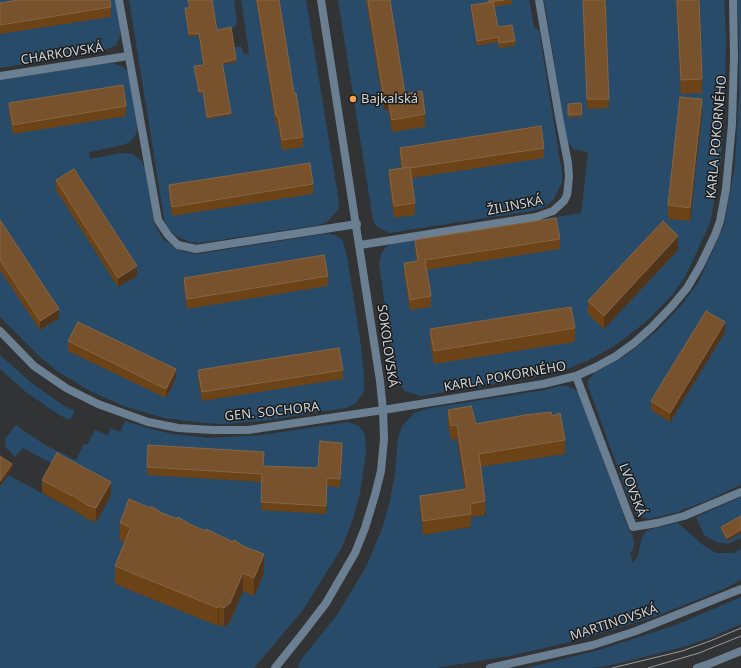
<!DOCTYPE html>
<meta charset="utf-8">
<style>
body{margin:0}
canvas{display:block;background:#323335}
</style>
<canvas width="741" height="668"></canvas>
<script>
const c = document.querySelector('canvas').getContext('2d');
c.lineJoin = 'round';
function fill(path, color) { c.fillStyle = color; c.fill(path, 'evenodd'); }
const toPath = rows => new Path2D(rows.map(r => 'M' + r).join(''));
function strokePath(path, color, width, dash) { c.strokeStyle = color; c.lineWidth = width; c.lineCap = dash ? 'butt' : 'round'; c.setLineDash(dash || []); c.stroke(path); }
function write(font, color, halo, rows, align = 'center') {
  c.font = font + ' "Noto Sans",sans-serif'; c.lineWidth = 3; c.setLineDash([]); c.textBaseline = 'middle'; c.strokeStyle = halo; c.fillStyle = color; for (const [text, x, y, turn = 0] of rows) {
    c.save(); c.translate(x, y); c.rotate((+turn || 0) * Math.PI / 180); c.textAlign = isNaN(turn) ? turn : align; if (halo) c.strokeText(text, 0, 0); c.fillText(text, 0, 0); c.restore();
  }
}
fill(toPath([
 [0,0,117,0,121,29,119,40,115,46,99,52,0,68],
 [129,0,188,0,190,11,185,11,189,37,199,35,204,67,199,94,203,93,222,64,236,62,234,47,241,47,243,50,244,54,249,53,241,0,306,0,339,202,338,210,327,222,319,225,199,243,190,242,176,236,167,227,164,218],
 [212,0,234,0,237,22,235,26,231,30,217,33],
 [338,0,529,0,534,27,539,30,562,173,562,183,553,200,543,208,531,211,389,233,376,226,373,220],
 [544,0,724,0,726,37,725,101,720,170,710,223,686,275,674,293,647,321,616,345,589,360,567,369,542,376,421,396,404,391,395,375,379,264,381,254,385,248,390,244,398,242,581,213,588,152,573,149,567,140],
 [737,0,741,0,741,485,706,501,675,513,649,519,638,516,633,510,588,386,588,381,594,373,625,356,658,330,683,303,698,283,724,226,735,165,739,95,739,42],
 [110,63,122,66,128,71,138,124,136,134,130,142,123,145,89,152,90,159,122,153,133,154,141,160,145,169,154,224,163,239,178,249,185,252,198,254,324,234,330,234,337,236,343,241,348,262,361,346,364,378,364,392,356,403,346,408,262,421,224,424,204,423,164,418,124,406,90,391,72,380,57,371,41,358,0,317,0,80],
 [0,355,33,384,64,406,75,411,70,420,59,415,26,392,0,369],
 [559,386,567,386,572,388,578,392,582,400,630,533,632,532,634,543,633,550,630,553,633,563,638,556,642,537,647,530,678,523,703,545,716,553,734,553,741,549,741,580,724,589,657,616,583,639,510,656,436,668,298,668,300,661,337,615,367,565,383,526,390,500,395,473,398,438,402,426,414,413,431,408,544,390],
 [470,421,492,439,560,427,565,455,563,454,479,467,486,515,470,517,471,529,470,527,424,534,424,536,420,510,467,503,457,439,451,440],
 [125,421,148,428,172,434,210,438,261,435,348,422,359,426,365,435,366,453,360,493,353,519,341,549,303,610,254,668,0,668,0,486,8,475,96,522,111,495,23,448,15,457,6,447,5,439,16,425,45,445,76,460,84,444,87,445,95,430,108,435,111,428,120,432],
 [741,497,741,538,728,544,716,542,704,535,696,517],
 [741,597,741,624,712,637,687,646,629,661,601,667,590,668,526,668,599,650,636,638,676,625]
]), '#284b69');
strokePath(toPath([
 [119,0,158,220,168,235,178,245,196,249,357,224],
 [0,76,128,56],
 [360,245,536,217,553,211,564,201,567,195,568,187,569,176,568,163,560,122,539,0],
 [0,331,34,366,66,388,98,404,148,422,178,428,213,430,248,430,383,410,543,384,576,376,596,367,616,356,634,343,652,327,672,306,687,288,700,266,715,235,720,221,726,189,732,124,734,56,733,0],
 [576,376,633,527,657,523,684,516,741,492],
 [275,668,303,633,326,603,355,553,365,528,375,495,381,471,384,439,383,410,380,381,321,0]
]), '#6a7f92', 8);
strokePath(toPath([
 [490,668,593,645,636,631,741,589],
 [697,668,709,664,741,651]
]), '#6a7f92', 8);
strokePath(toPath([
 [612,668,682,651,710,641,741,628],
 [648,668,699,653,741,636]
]), '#9a9b9c', 1);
fill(toPath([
 [188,0,212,0,217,30,236,59,236,62,223,64,231,115,207,119,203,93,199,94,194,69,194,66,203,65,199,35,189,37,185,11,185,8,189,8],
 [256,0,279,0,294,93,303,137,303,147,282,150,278,126,276,126],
 [366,0,390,0,405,94,425,114,425,127,392,132,388,109,384,110],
 [488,0,512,0,512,4,494,7,498,27,515,41,515,46,499,48,498,42,477,46,471,10,471,5,488,3],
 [583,0,605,0,609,108,587,109],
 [676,0,699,0,702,79,702,93,681,94],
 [0,3,111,7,111,17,0,34],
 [9,103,126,106,126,116,13,134,9,113],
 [581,103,582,117,568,117,568,104],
 [702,113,690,221,668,219,668,205],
 [400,148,544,148,544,158,412,178,415,203,415,215,394,218,389,182,389,170,401,168,400,158],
 [56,180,137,276,118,287,56,190],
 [313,184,313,194,172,216,169,195,169,185],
 [0,220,59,318,40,330,0,270],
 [560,239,560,249,427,270,431,296,431,307,410,310,404,274,404,263,417,261,415,250,415,240],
 [678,250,604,329,588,314,588,301],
 [328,276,328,286,187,309,184,287,184,278],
 [575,328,575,342,434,364,430,343,430,329],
 [725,332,670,422,651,410,651,401],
 [68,341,176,378,166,398,68,351],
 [198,370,343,370,343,379,202,401,198,379],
 [448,410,476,424,552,416,565,440,565,454,480,467,485,501,485,515,471,517,471,527,423,535,420,510,420,496,465,489,457,439,451,440,448,424],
 [342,451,340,487,327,486,326,514,261,510,262,482,147,475,147,467,263,466,318,468],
 [42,480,111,495,96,522,87,519,72,509,42,493],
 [741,516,741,533,727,541,721,530,721,527],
 [120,523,264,573,254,596,243,591,230,622,224,627,219,624,218,626,115,584,115,566,125,543,120,541]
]), '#6c4217');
fill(toPath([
 [388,97,388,109,384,110,384,98],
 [702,99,702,113,690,221,690,208],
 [678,236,678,250,604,329,604,316],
 [137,266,137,276,118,287,118,278],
 [59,309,59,318,40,330,40,321],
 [725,322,725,332,670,422,670,413],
 [176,369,176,378,166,398,166,389],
 [342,443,342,451,340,487,340,479],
 [12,464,12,469,0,486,0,481],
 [327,478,327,486,326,514,326,506],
 [111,482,111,495,96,522,96,508],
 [741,530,741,533,727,541,727,538],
 [264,554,264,573,254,596,254,578],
 [243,573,243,591,230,622,224,627,224,608],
 [219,606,219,624,218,626,218,608]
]), '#50351b');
const building = toPath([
 [18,0,110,0,111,7,0,25,0,3,18,0],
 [188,0,212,0,217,30,231,27,236,59,222,62,231,113,207,117,203,91,199,92,194,66,204,65,199,33,189,34,185,8,190,8,188,0],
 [257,0,279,0,294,93,296,93,303,137,282,140,278,116,276,116,257,0],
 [368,0,390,0,405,94,422,91,425,114,392,120,388,97,384,98,368,0],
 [489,0,504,0,489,2,489,0],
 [583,0,605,0,609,99,587,99,583,0],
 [677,0,699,0,702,79,681,80,677,0],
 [493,2,498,27,512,25,515,41,499,43,498,37,477,41,471,5,493,2],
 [123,85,126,106,13,125,9,103,123,85],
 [680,97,702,99,690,208,668,205,680,97],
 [581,103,582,114,568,115,568,104,581,103],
 [541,126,544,148,410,168,410,167,403,168,400,148,541,126],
 [310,163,313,184,172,207,169,185,310,163],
 [410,167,415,203,394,206,389,170,410,167],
 [74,169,137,266,118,278,56,180,74,169],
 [556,218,560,239,425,260,431,296,410,300,404,263,418,261,415,240,556,218],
 [0,220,59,309,40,321,0,260,0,220],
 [663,221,678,236,604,316,588,301,663,221],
 [324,255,328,276,187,299,184,278,324,255],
 [571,307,575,328,434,351,430,329,571,307],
 [706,311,725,322,670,413,651,401,706,311],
 [78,322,176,369,166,389,68,341,78,322],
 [339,348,343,370,202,392,198,370,339,348],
 [471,406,476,424,525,415,551,412,552,416,560,413,565,440,479,454,485,501,470,504,471,514,423,521,420,496,467,489,457,425,451,426,448,410,471,406],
 [320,441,342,443,340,479,327,478,326,506,261,502,262,474,147,467,148,445,264,452,263,466,318,468,320,441],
 [57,453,111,482,96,508,87,505,72,495,72,496,42,480,57,453],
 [0,456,12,464,0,481,0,456],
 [129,499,150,508,151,506,162,513,178,519,178,517,191,525,206,531,206,529,233,542,234,540,245,547,264,554,254,578,243,573,230,603,224,608,219,606,218,608,115,566,131,527,120,523,129,499],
 [741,516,741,530,727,538,721,527,741,516]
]);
fill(building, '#77522c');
strokePath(building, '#856646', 1);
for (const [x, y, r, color] of [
 [353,99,4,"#fa9f4f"]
]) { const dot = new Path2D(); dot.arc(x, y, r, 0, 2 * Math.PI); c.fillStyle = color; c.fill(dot); strokePath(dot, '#1a1b1c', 1.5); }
write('13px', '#d3d4d5', '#1a1b1c', [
 ["CHARKOVSKÁ",62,54,-9],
 ["KARLA POKORNÉHO",717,137,-85],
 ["ŽILINSKÁ",515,206,-11],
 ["SOKOLOVSKÁ",387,346,82],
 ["KARLA POKORNÉHO",505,377,-10],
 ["GEN. SOCHORA",272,412,-6],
 ["LVOVSKÁ",632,490,70],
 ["MARTINOVSKÁ",614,623,-18]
]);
write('13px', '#d3d4d5', '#1a1b1c', [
 ["Bajkalská",361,99]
], 'left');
</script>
